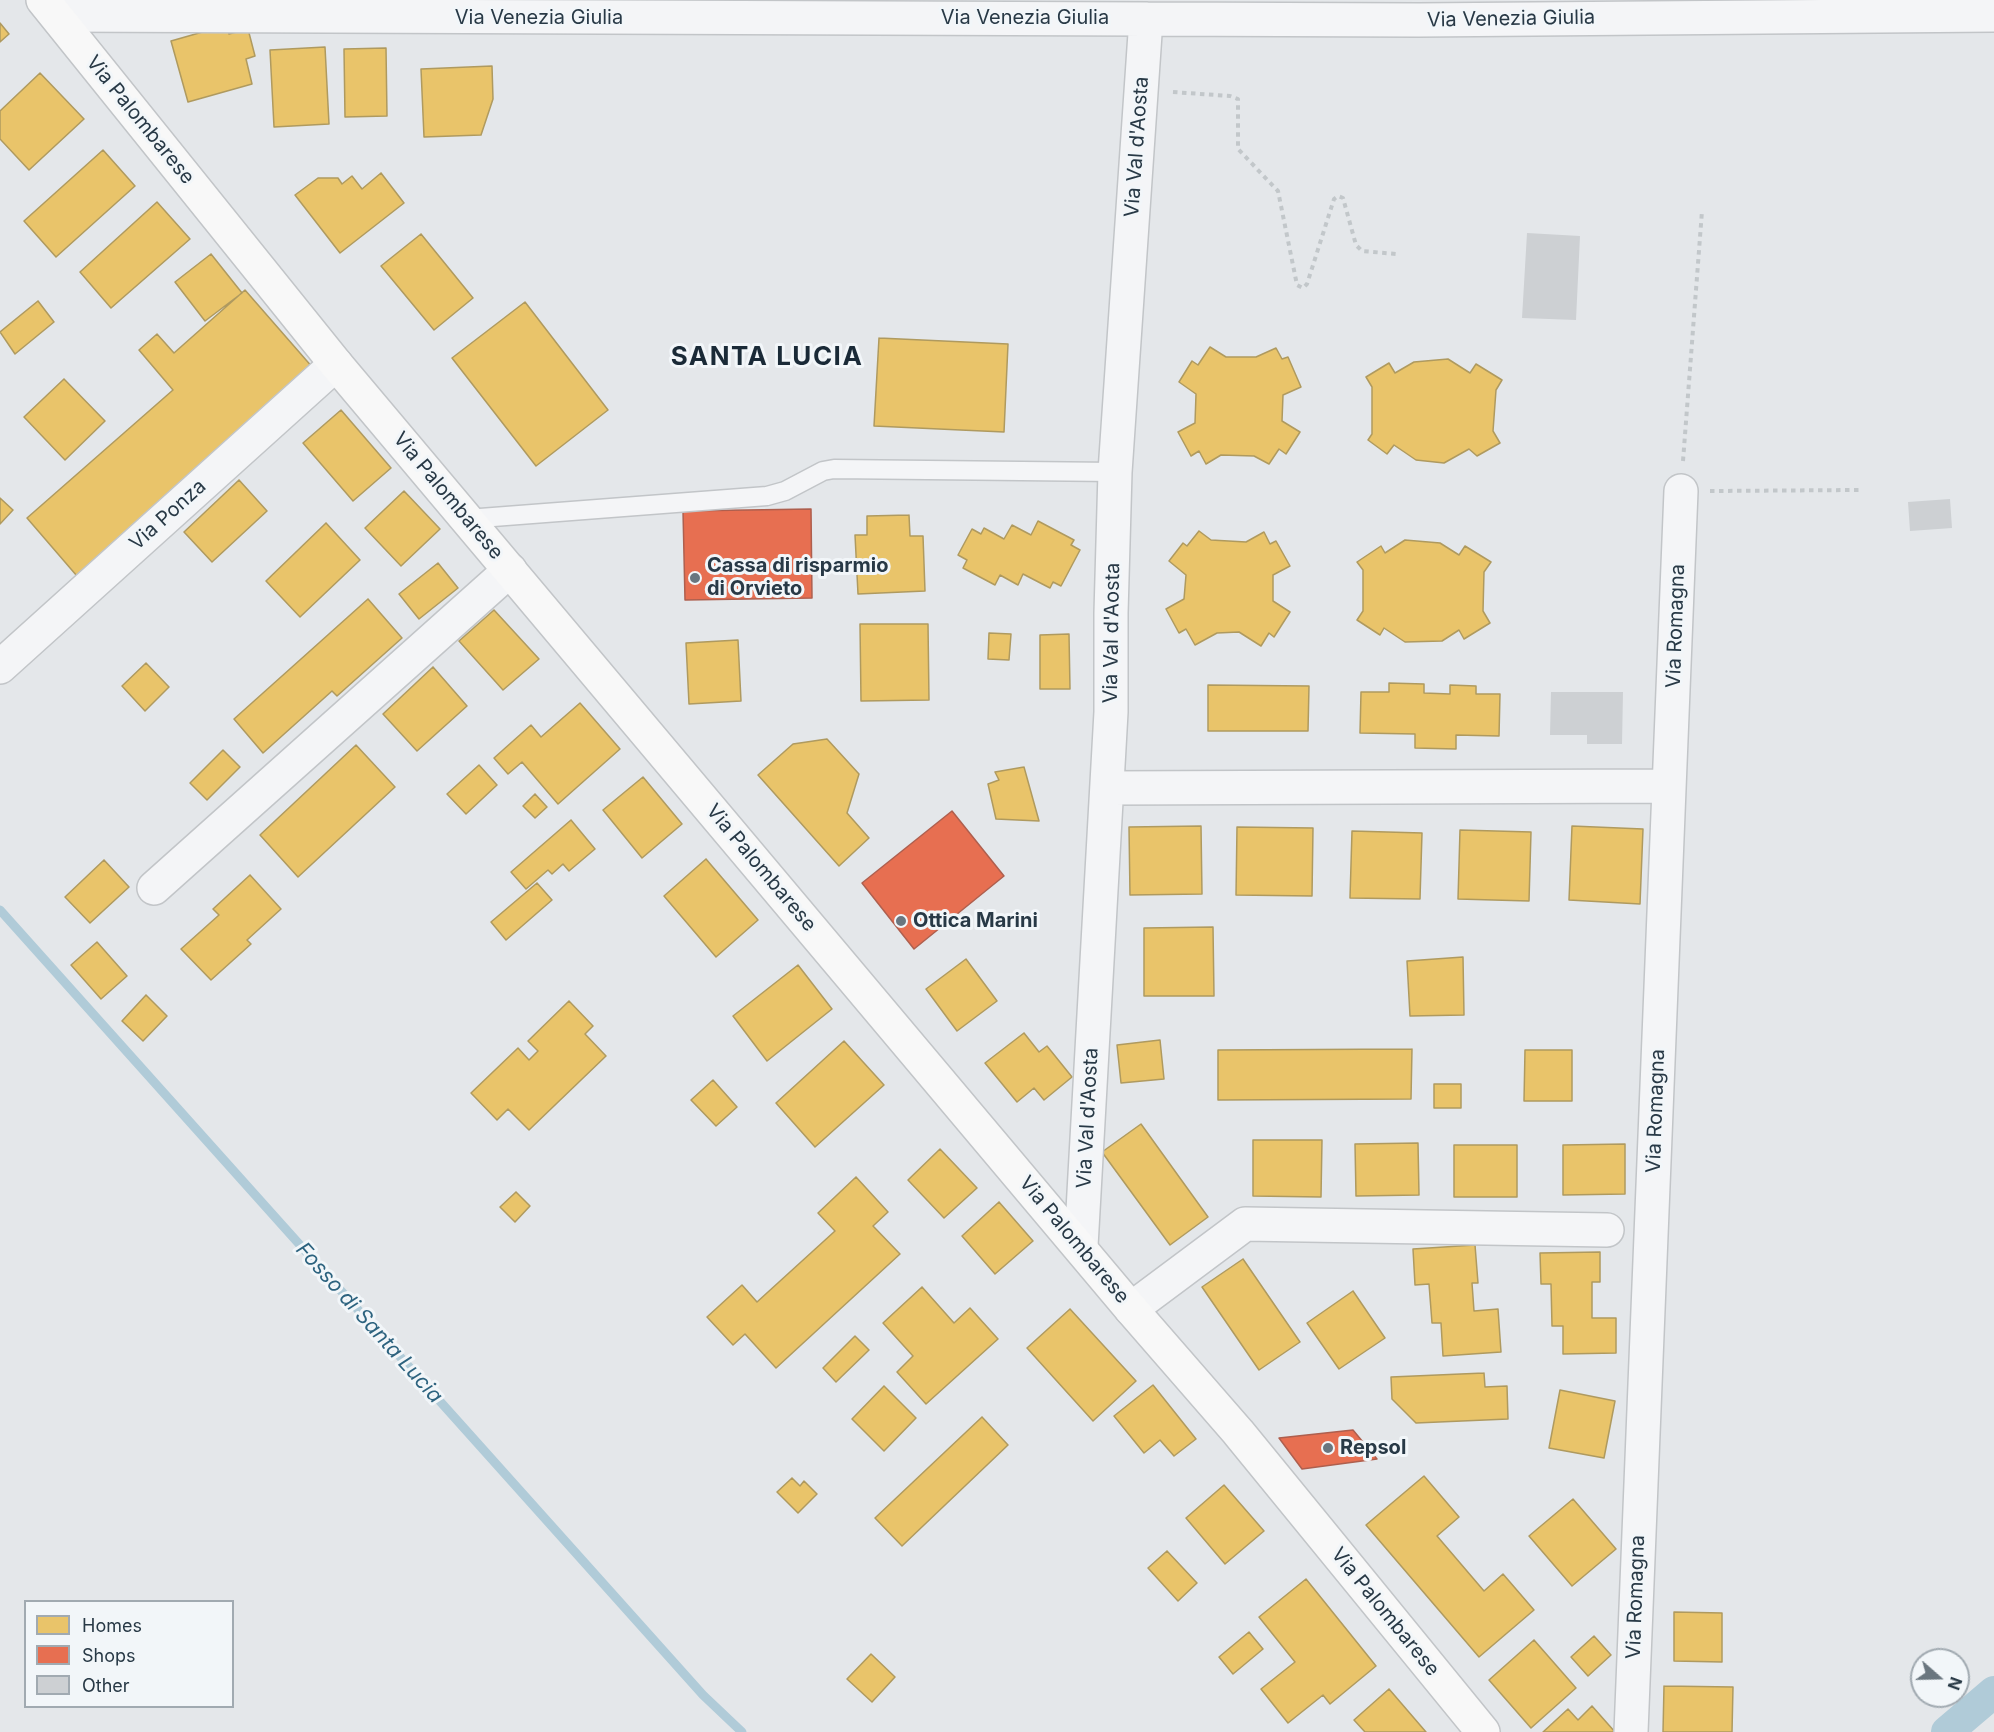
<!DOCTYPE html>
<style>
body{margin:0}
#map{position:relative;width:1994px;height:1732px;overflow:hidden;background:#e4e7ea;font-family:Inter,sans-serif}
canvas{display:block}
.legend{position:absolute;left:24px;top:1600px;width:210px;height:108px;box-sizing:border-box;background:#f2f6f9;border:2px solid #a1aab1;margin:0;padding:8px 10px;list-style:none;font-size:18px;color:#283946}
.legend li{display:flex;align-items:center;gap:12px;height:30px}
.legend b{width:30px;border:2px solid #a1aab1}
.north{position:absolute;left:1910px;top:1648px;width:60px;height:60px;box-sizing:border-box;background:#f2f6f9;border:2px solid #a1aab1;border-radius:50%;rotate:110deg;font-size:16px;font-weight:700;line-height:24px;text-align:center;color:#283946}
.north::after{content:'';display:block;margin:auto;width:21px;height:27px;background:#6a767f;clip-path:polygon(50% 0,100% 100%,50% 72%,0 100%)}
</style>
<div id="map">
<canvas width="1994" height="1732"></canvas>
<ul class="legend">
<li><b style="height:16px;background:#e9c46a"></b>Homes</li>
<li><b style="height:16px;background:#e76f51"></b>Shops</li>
<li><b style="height:16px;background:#cdd0d3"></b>Other</li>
</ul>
<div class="north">N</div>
</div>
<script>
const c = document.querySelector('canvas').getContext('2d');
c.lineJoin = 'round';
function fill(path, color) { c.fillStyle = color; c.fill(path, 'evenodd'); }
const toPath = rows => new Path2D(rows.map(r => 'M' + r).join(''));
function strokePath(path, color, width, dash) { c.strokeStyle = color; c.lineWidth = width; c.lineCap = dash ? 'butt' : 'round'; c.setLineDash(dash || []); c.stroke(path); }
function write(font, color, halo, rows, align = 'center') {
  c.font = font + ' Inter,sans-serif'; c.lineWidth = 6; c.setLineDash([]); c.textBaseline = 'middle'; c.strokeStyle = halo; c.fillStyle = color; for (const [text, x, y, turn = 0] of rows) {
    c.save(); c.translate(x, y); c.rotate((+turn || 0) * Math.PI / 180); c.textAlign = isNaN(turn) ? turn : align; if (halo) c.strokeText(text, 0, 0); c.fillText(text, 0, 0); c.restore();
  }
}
const homes = toPath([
 [0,23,9,34,0,42,0,23],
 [227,25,229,34,248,29,255,56,246,59,252,84,188,102,171,41,227,25],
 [325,47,329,124,274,127,270,50,325,47],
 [386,48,387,116,345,117,344,49,386,48],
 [492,66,493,99,481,135,424,137,421,69,492,66],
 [40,73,84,119,29,170,0,139,0,111,40,73],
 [103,150,135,186,56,257,24,221,103,150],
 [381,173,404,203,340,253,295,195,318,178,338,178,342,184,352,176,362,189,381,173],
 [157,202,190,239,111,308,80,272,157,202],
 [421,234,473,298,434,330,381,266,421,234],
 [211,254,242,293,205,321,175,282,211,254],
 [245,290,320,376,83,583,27,518,173,390,139,350,157,334,174,353,245,290],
 [38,301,54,322,15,354,0,332,38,301],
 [525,302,608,410,536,466,452,358,525,302],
 [879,338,1008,344,1004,432,874,426,879,338],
 [1210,347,1226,357,1256,357,1276,348,1282,359,1288,357,1301,387,1283,395,1282,421,1300,432,1286,454,1279,449,1269,464,1254,456,1221,455,1206,464,1199,451,1191,456,1178,432,1195,423,1196,394,1179,382,1192,361,1198,365,1210,347],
 [1448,359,1470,373,1476,364,1502,380,1496,390,1493,431,1500,443,1477,456,1469,449,1444,463,1416,460,1394,445,1387,454,1368,440,1372,434,1372,387,1366,377,1389,363,1395,373,1414,362,1448,359],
 [64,379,105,421,65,460,24,417,64,379],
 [341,410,391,468,353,501,303,443,341,410],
 [239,480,267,511,212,562,184,532,239,480],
 [404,491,440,529,401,566,365,528,404,491],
 [0,498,13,510,0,524,0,498],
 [909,515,910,536,923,536,925,591,858,594,855,535,867,535,867,516,909,515],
 [1038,521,1074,540,1071,545,1080,550,1061,586,1053,582,1050,588,1023,574,1018,585,1000,575,995,585,963,568,967,560,958,555,972,529,981,534,984,528,1004,539,1012,525,1031,535,1038,521],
 [326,523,360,560,300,617,266,581,326,523],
 [1199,531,1211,540,1246,542,1264,532,1270,544,1276,541,1290,566,1273,575,1273,601,1290,612,1274,637,1269,633,1261,646,1239,632,1217,633,1195,645,1186,629,1179,633,1166,609,1184,599,1186,575,1169,561,1183,543,1187,546,1199,531],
 [1405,540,1440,543,1459,555,1465,546,1491,562,1484,572,1483,611,1490,623,1464,639,1459,630,1442,641,1405,642,1384,628,1380,635,1357,620,1363,611,1363,570,1357,562,1381,546,1385,553,1405,540],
 [438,563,458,588,419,619,399,594,438,563],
 [368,599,402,638,337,696,332,691,263,753,234,719,368,599],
 [494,610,539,659,503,690,459,641,494,610],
 [860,624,928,624,929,700,861,701,860,624],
 [989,633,1011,634,1009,660,988,659,989,633],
 [1069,634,1070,689,1040,689,1040,635,1069,634],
 [738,640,741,701,689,704,686,643,738,640],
 [146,663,169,687,145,711,122,686,146,663],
 [433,667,467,706,417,751,383,714,433,667],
 [1389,683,1424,684,1424,693,1450,694,1450,685,1476,686,1476,694,1500,694,1499,736,1456,735,1456,749,1415,748,1415,734,1360,733,1361,692,1389,692,1389,683],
 [1208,685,1309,686,1308,731,1208,731,1208,685],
 [580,703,620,749,558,804,522,762,508,774,494,758,531,725,541,737,580,703],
 [827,739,859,774,847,813,869,838,839,866,758,775,793,744,827,739],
 [356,745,395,787,298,877,260,835,356,745],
 [223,750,240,767,207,800,190,783,223,750],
 [479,765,497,785,466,814,447,794,479,765],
 [1024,767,1039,821,996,819,988,784,999,780,995,772,1024,767],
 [643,777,682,824,642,858,603,810,643,777],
 [535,794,547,807,535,818,523,806,535,794],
 [571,820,595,849,569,871,563,864,552,874,548,870,526,889,511,872,571,820],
 [1201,826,1202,894,1130,895,1129,827,1201,826],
 [1572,826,1643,829,1640,904,1569,900,1572,826],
 [1237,827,1313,828,1312,896,1236,895,1237,827],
 [1460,830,1531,832,1529,901,1458,899,1460,830],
 [1352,831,1422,833,1420,899,1350,898,1352,831],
 [706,859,758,920,716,957,664,896,706,859],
 [104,860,129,887,90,923,65,897,104,860],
 [250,875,281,909,247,940,251,944,211,980,181,949,219,915,213,909,250,875],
 [537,883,552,900,506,940,491,922,537,883],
 [1213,927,1214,996,1144,996,1144,928,1213,927],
 [97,942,127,976,101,999,71,965,97,942],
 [1463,957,1464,1015,1410,1016,1407,961,1463,957],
 [966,959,997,1001,957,1031,926,989,966,959],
 [798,965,832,1009,767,1061,733,1016,798,965],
 [146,995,167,1016,143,1041,122,1021,146,995],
 [569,1001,593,1026,585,1034,606,1056,529,1130,508,1109,497,1120,471,1093,518,1048,529,1060,538,1051,528,1041,569,1001],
 [1024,1033,1039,1052,1047,1046,1072,1077,1044,1100,1034,1088,1017,1102,985,1063,1024,1033],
 [1160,1040,1164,1079,1121,1083,1117,1045,1160,1040],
 [844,1041,884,1085,815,1147,776,1103,844,1041],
 [1412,1049,1411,1099,1218,1100,1218,1050,1412,1049],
 [1525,1050,1572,1050,1572,1101,1524,1101,1525,1050],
 [713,1080,737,1107,716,1126,691,1100,713,1080],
 [1434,1084,1461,1084,1461,1108,1434,1108,1434,1084],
 [1141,1124,1208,1217,1170,1245,1102,1152,1141,1124],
 [1253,1140,1322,1140,1321,1197,1253,1196,1253,1140],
 [1418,1143,1419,1195,1356,1196,1355,1144,1418,1143],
 [1625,1144,1625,1194,1563,1195,1563,1145,1625,1144],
 [1454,1145,1517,1145,1517,1197,1454,1197,1454,1145],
 [940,1149,977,1188,944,1218,908,1180,940,1149],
 [856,1177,888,1212,873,1226,900,1254,776,1368,745,1334,733,1345,707,1317,742,1285,757,1302,835,1231,818,1213,856,1177],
 [516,1192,530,1206,515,1222,500,1207,516,1192],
 [999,1202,1033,1241,995,1274,962,1236,999,1202],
 [1475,1245,1478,1283,1472,1283,1474,1311,1498,1309,1501,1352,1443,1356,1441,1323,1432,1323,1429,1284,1415,1285,1413,1249,1475,1245],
 [1600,1252,1600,1282,1592,1282,1592,1318,1616,1318,1616,1353,1563,1354,1563,1326,1552,1326,1551,1284,1541,1284,1540,1253,1600,1252],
 [1243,1259,1300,1342,1259,1370,1202,1287,1243,1259],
 [922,1287,954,1323,970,1308,998,1339,926,1404,897,1372,913,1356,883,1323,922,1287],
 [1353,1291,1385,1338,1339,1369,1307,1323,1353,1291],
 [1070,1309,1136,1381,1093,1421,1027,1348,1070,1309],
 [855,1336,869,1350,836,1382,823,1368,855,1336],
 [1484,1373,1485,1387,1507,1386,1508,1419,1416,1423,1392,1399,1391,1377,1484,1373],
 [1153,1385,1196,1439,1174,1456,1160,1440,1144,1453,1114,1416,1153,1385],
 [884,1386,916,1418,884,1451,852,1419,884,1386],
 [1560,1390,1615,1401,1604,1458,1549,1448,1560,1390],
 [982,1417,1008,1445,902,1546,875,1518,982,1417],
 [1424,1476,1459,1517,1437,1536,1484,1591,1503,1574,1534,1610,1479,1657,1366,1525,1424,1476],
 [792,1478,800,1486,804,1481,817,1494,798,1513,777,1492,792,1478],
 [1224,1485,1264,1531,1225,1564,1186,1518,1224,1485],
 [1573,1499,1616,1549,1572,1586,1529,1536,1573,1499],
 [1167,1551,1197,1583,1178,1601,1148,1568,1167,1551],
 [1306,1579,1376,1666,1330,1704,1323,1695,1288,1723,1261,1689,1295,1662,1259,1617,1306,1579],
 [1674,1612,1722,1613,1722,1662,1674,1661,1674,1612],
 [1249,1632,1263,1649,1233,1674,1219,1657,1249,1632],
 [1594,1636,1611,1655,1588,1676,1571,1657,1594,1636],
 [1534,1640,1576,1688,1531,1728,1489,1680,1534,1640],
 [871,1654,895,1677,872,1702,847,1679,871,1654],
 [1664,1686,1733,1687,1732,1732,1663,1732,1664,1686],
 [1389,1689,1426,1732,1365,1732,1354,1720,1389,1689],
 [1592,1706,1615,1732,1543,1732,1568,1709,1578,1720,1592,1706]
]);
fill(homes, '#e9c46a');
strokePath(homes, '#af9a5f', 1.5);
const shops = toPath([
 [811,509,812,598,685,600,683,511,811,509],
 [952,811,1004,876,914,949,862,883,952,811],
 [1353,1430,1377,1459,1302,1469,1279,1438,1353,1430]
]);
fill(shops, '#e76f51');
strokePath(shops, '#ae5f4e', 1.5);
strokePath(toPath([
 [0,910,703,1695,742,1732]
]), '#b0cbd8', 9);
strokePath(toPath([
 [1947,1732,1994,1692]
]), '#b0cbd8', 32);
fill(toPath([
 [1527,233,1580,236,1576,320,1522,318],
 [1950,499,1952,528,1910,531,1908,502],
 [1551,692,1623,692,1622,744,1587,744,1587,735,1550,735]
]), '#cdd0d3');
const lane = toPath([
 [467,519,767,496,785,491,823,471,834,469,1115,472]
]);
const street = toPath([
 [57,15,1419,20,1994,15],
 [0,667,336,364],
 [1108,788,1669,786],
 [154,888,510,570],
 [1081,1246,1111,712,1111,613,1115,472,1146,19],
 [1131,1309,1245,1224,1607,1230],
 [1631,1732,1681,491]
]);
const secondary = toPath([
 [43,0,336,364,1131,1309,1238,1432,1483,1732]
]);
strokePath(lane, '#c2c5c8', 21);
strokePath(street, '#c2c5c8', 36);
strokePath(secondary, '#c2c5c8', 36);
strokePath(toPath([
 [1173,92,1230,96,1238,99,1238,149,1278,191,1297,285,1303,288,1307,284,1334,199,1338,196,1343,198,1356,245,1362,251,1396,254],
 [1683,461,1702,211],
 [1710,491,1859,490]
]), '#c2c7ca', 4, [4.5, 4.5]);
strokePath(lane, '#f4f5f7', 18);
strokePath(street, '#f4f5f7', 33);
strokePath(secondary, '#f8f8f8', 33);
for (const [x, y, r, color] of [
 [695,578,6,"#6a767f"],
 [901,921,6,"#6a767f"],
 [1328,1448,6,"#6a767f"]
]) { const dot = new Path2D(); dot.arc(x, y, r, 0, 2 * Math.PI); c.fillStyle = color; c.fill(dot); strokePath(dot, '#f2f6f9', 2); }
write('20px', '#283946', '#f2f6f9', [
 ["Via Venezia Giulia",539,18],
 ["Via Venezia Giulia",1025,18],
 ["Via Venezia Giulia",1511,19,-1],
 ["Via Palombarese",140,120,51],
 ["Via Val d'Aosta",1137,147,-86],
 ["Via Palombarese",448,496,50],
 ["Via Ponza",168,515,-42],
 ["Via Romagna",1676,626,-88],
 ["Via Val d'Aosta",1112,633,-89],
 ["Via Palombarese",761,868,50],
 ["Via Romagna",1656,1111,-88],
 ["Via Val d'Aosta",1088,1118,-87],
 ["Via Palombarese",1074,1240,50],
 ["Via Romagna",1636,1597,-88],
 ["Via Palombarese",1385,1612,51]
]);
write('bold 20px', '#283946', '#f2f6f9', [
 ["Cassa di risparmio",707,566],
 ["di Orvieto",707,589],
 ["Ottica Marini",913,921],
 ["Repsol",1340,1448]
], 'left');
write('italic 21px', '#2d637f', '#f2f6f9', [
 ["Fosso di Santa Lucia",369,1323,48]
]);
c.letterSpacing = '1.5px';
write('bold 26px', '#1a2a37', '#f2f6f9', [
 ["SANTA LUCIA",767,357]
]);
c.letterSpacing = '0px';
</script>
